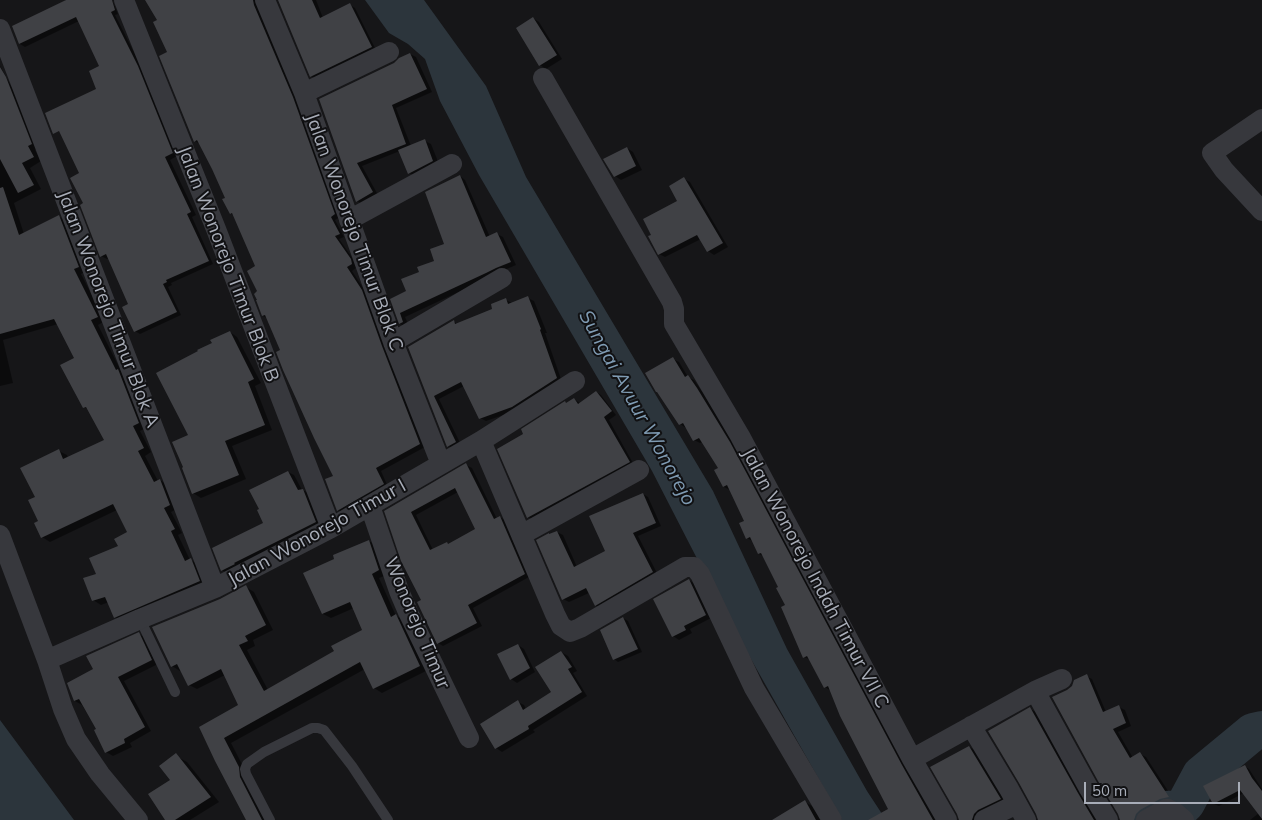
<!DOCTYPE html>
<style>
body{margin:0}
#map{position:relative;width:1262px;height:820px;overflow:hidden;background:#161618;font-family:Mulish,sans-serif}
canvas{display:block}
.scale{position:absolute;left:1084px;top:782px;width:156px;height:22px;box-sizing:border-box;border:2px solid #a8adb8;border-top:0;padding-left:6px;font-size:15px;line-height:18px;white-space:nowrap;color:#a8adb8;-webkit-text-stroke:4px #111113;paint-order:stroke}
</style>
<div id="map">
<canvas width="1262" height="820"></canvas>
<div class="scale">50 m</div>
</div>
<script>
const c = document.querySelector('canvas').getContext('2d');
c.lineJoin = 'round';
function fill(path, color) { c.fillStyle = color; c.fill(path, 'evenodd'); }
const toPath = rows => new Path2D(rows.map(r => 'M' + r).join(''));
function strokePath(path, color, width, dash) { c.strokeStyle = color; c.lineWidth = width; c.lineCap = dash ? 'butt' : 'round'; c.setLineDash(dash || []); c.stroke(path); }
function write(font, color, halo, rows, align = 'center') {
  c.font = font + ' Mulish,sans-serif'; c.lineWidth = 4; c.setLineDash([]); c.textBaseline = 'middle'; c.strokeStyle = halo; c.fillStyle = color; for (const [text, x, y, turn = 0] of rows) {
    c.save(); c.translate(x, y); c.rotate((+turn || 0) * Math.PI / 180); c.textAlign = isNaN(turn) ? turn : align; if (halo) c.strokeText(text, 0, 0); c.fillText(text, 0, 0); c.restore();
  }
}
fill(toPath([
 [365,0,424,0,486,86,526,177,713,491,787,649,867,791,886,820,842,820,726,615,652,471,479,175,440,101,425,59,408,44,389,33],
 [0,720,74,820,0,820]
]), '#2c353c');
fill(toPath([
 [65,0,112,0,118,14,115,15,143,70,177,156,170,160,196,215,192,217,213,264,171,283,172,285,168,287,181,315,140,334,135,331,130,304,109,258,107,259,101,256,85,204,81,174,98,89,101,67,79,21,25,47,20,44,13,27,65,1],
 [150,0,259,0,298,101,340,217,335,220,344,237,339,239,356,263,357,267,352,271,367,294,425,447,381,471,388,487,343,513,338,510,335,476,267,318,263,316,259,292,257,267,235,215,231,214,227,198,200,144,195,141,169,52],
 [279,0,316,0,323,18,350,5,355,8,376,50,316,79,311,76],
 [533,18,539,22,562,59,546,69,540,65],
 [410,54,416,57,432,92,396,108,411,146,425,141,431,144,439,164,415,176,409,173,400,151,362,166,378,195,362,204,357,201,320,100,395,64],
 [0,66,22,106,39,148,35,150,41,161,30,168,41,189,14,203,24,234,59,217,67,221,86,271,81,274,105,321,98,325,122,373,146,428,140,431,151,452,145,456,158,481,160,480,168,485,177,509,171,512,182,533,178,535,190,560,199,564,207,586,123,621,115,617,109,602,101,605,93,600,97,574,129,533,117,510,50,542,42,537,36,523,40,521,36,498,59,451,67,455,68,458,106,440,89,410,84,407,76,359,58,324,3,340,13,383,0,386],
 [627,148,633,152,642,170,621,180,615,176],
 [460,176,465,180,490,237,497,234,503,237,516,265,502,271,493,276,405,317,409,326,406,327,400,324,392,300,408,292,420,273,436,261,446,244],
 [684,179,690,182,728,247,714,255,708,251,701,239,665,257,659,254,652,235,679,202],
 [528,298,534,301,547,333,545,333,562,382,518,410,486,421,480,418,464,386,439,399,461,445,454,449,448,446,409,348,454,322,458,324,494,310,506,300,512,303],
 [230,332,237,337,261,383,255,386,272,430,232,446,246,479,201,498,193,493,190,436,213,343],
 [673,359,679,362,688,377,694,380,703,393,735,446,936,820,896,820,831,691,825,687,811,660,804,657,779,588,765,557,759,554,754,542,747,538,746,521,730,490,724,487,716,470,720,468,703,442,700,443,694,440,686,428,680,424],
 [596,392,601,395,616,415,609,420,634,465,533,520,528,517,525,434,574,399,581,404],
 [466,465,472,468,497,519,500,517,505,520,529,577,473,608,482,626,443,646,438,643,423,600,386,511],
 [458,492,477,530,450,545,433,550,416,515],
 [288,472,294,475,302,490,309,493,321,526,228,574,222,570,214,548,265,524],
 [643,494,648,497,661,526,638,536,658,575,601,608,595,605,589,593,569,602,563,599,557,532,563,535,577,567,607,552],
 [369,541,377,546,387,575,379,578,396,616,404,620,428,670,382,693,374,688,365,669,231,743,246,772,267,820,248,820,200,727,240,705,225,675,197,689,189,685,181,670,180,671,172,666,220,600,246,587,254,592,273,630,253,640,255,646,247,650,268,690,336,652,364,630,354,608,331,618,323,614,305,574],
 [689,580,695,584,711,618,690,629,692,633,679,640,673,636],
 [623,618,628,621,642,652,618,662,614,659],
 [139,634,146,638,158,664,124,681,151,731,130,743,132,747,113,756,106,752,97,730,82,705,75,701,69,684,94,669],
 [518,645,524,649,535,672,517,683,511,679],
 [561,652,568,656,577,671,573,673,587,696,533,730,535,732,502,752,496,748,518,702,524,705,526,709,553,692],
 [1086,676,1092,679,1106,712,1119,707,1125,710,1131,726,1118,732,1133,758,1140,754,1146,757,1174,800,1167,801,1141,820,1125,820,1068,691],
 [1030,709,1036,712,1097,820,1039,820],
 [969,747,975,750,1006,802,979,820,960,820],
 [178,757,187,762,219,802,190,820,166,820,172,781],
 [1244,766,1249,769,1262,789,1262,820,1250,820,1259,813,1244,793,1219,806,1214,804,1205,786],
 [805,802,812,806,821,820,775,820]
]), '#0007');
strokePath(toPath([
 [1151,820,1166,810,1180,809,1186,803,1201,775,1253,732,1262,730]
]), '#2c353c', 38);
fill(toPath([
 [66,0,112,0,115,10,111,12,138,66,173,153,165,157,191,212,187,214,209,261,166,280,167,282,163,284,177,312,134,332,122,307,128,304,106,254,100,257,80,205,83,203,70,178,79,173,59,131,53,134,45,113,96,89,89,71,99,66,76,17,19,44,12,26],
 [145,0,253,0,254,5,293,97,335,214,331,217,340,234,335,236,351,259,352,264,347,267,362,290,382,346,420,444,376,468,384,484,337,511,325,479,333,476,314,438,283,370,276,352,280,350,265,315,262,316,256,300,257,300,254,294,257,291,247,271,255,266,232,213,230,214,222,199,225,198,212,169,197,140,194,142,159,56,167,52,153,22,157,20],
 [278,0,312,0,320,18,350,3,372,47,310,77],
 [533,17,557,55,539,66,516,28],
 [410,53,427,89,392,105,406,144,357,163,373,192,356,202,319,99,394,63,399,58],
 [0,67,6,77,32,144,28,146,34,157,22,163,34,185,18,193,0,159],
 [425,139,433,161,408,174,398,150],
 [627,147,636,166,614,177,603,159],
 [460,175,486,237,497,232,511,262,496,268,486,273,400,313,403,322,399,324,390,299,406,291,401,279,419,272,417,267,434,261,430,249,444,244,425,192],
 [684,177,723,243,707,252,697,235,658,255,648,236,651,235,643,219,677,201,669,186],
 [3,187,19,235,59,215,79,267,74,269,98,317,91,320,116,370,118,369,139,423,133,426,144,448,138,451,154,482,160,479,170,505,164,508,175,529,171,531,185,561,191,558,200,581,114,618,105,597,92,601,83,578,96,574,89,558,118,546,114,539,127,532,113,504,41,538,34,523,38,521,28,500,35,497,20,468,59,449,63,459,104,440,86,407,83,408,60,365,74,358,54,319,0,334,0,188],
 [528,296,541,329,540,330,557,378,512,407,479,419,461,382,434,396,456,442,447,447,408,347,454,320,455,324,492,309,491,304,506,298,508,304],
 [230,331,254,379,248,382,265,425,225,441,239,475,192,494,182,468,183,467,172,442,188,435,156,373,198,351,197,350,212,343,210,340],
 [673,357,685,377,688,375,697,388,730,442,902,765,933,820,868,820,888,809,840,716,828,686,824,688,807,656,803,658,781,607,785,605,776,588,778,587,761,553,758,554,750,537,746,539,739,523,744,521,727,485,723,487,714,470,718,468,699,438,693,441,683,423,679,425,657,392,656,392,645,373],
 [596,391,612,411,604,417,630,462,527,518,497,449,523,434,521,429,565,401,566,403,574,398,578,404],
 [466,463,494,519,500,516,525,574,468,605,477,623,437,644,417,602,421,600,401,561,384,511],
 [455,488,475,529,448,544,447,542,430,550,411,512],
 [288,471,298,490,303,489,316,522,234,563,235,564,221,571,212,548,263,523,257,510,259,509,249,490],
 [643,493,656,523,633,533,653,572,595,606,586,588,562,600,536,540,549,533,549,534,557,531,574,567,605,551,589,516],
 [369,540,379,570,372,574,391,617,396,614,420,666,373,689,360,662,224,738,239,767,240,777,262,820,246,820,215,761,199,727,238,705,221,669,188,686,177,664,171,667,152,627,220,599,246,585,266,625,245,636,248,641,239,645,264,691,334,651,331,646,362,630,350,602,322,614,303,573,334,559,333,555],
 [689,579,706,615,684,626,686,630,672,637,653,599],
 [623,617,638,649,613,660,600,630],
 [139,632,152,660,118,677,145,727,124,739,125,743,105,753,94,730,96,729,79,699,74,701,67,683,93,669,86,656],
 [518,644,530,668,510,680,497,654],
 [561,651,572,667,568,669,582,692,528,726,529,729,495,749,480,724,518,700,523,710,551,692,535,667],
 [1087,674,1103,712,1119,705,1126,723,1113,729,1130,758,1140,752,1169,797,1160,799,1140,810,1136,814,1134,820,1120,820,1118,814,1098,781,1052,697,1067,690,1072,686,1074,680],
 [1030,707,1078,793,1094,820,1038,820,1036,814,1019,783,988,731],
 [969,746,1001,799,978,810,974,814,972,820,959,820,957,814,930,767],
 [176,753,211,797,175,820,165,820,148,794,170,780,159,766],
 [1245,765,1252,778,1262,791,1262,819,1240,790,1213,804,1203,786],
 [805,800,816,820,772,820]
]), '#404145');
strokePath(toPath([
 [140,619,175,692],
 [270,820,246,774,245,769,247,764,264,752,312,728,318,728,324,730,352,766,388,820]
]), '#37383d', 10);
strokePath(toPath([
 [124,0,216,229,331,528],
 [265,0,304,93,393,342,441,464],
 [0,29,215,588],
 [543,78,672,302,674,309,674,324,740,436,912,759,947,820],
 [304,93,389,52],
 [1262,119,1212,153,1224,170,1262,211],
 [349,220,452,164],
 [393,342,502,278],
 [481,441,555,614,561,626,570,632,580,628,685,567,694,567,700,574,754,688,832,820],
 [370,506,399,591,408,612,469,738],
 [0,535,47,660,63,709,76,739,100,774,138,820],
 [521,535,639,470],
 [47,660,140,619,215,588,331,528,481,441,575,381],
 [1035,691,1088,787,1108,820],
 [971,726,1009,789,1026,820],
 [912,759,1035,691,1062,679],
 [984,820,1017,804],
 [1146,820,1166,809,1168,809,1176,813,1184,820]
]), '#37383d', 20);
write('19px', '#a8adb8', '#111113', [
 ["Jalan Wonorejo Timur Blok C",354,232,70],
 ["Jalan Wonorejo Timur Blok B",228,264,69],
 ["Jalan Wonorejo Timur Blok A",108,309,69],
 ["Jalan Wonorejo Timur I",317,533,-29],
 ["Jalan Wonorejo Indah Timur VII C",815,578,62],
 ["Wonorejo Timur",417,623,67]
]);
write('italic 20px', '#7f9bb3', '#111113', [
 ["Sungai Avuur Wonorejo",637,408,61]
]);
</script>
